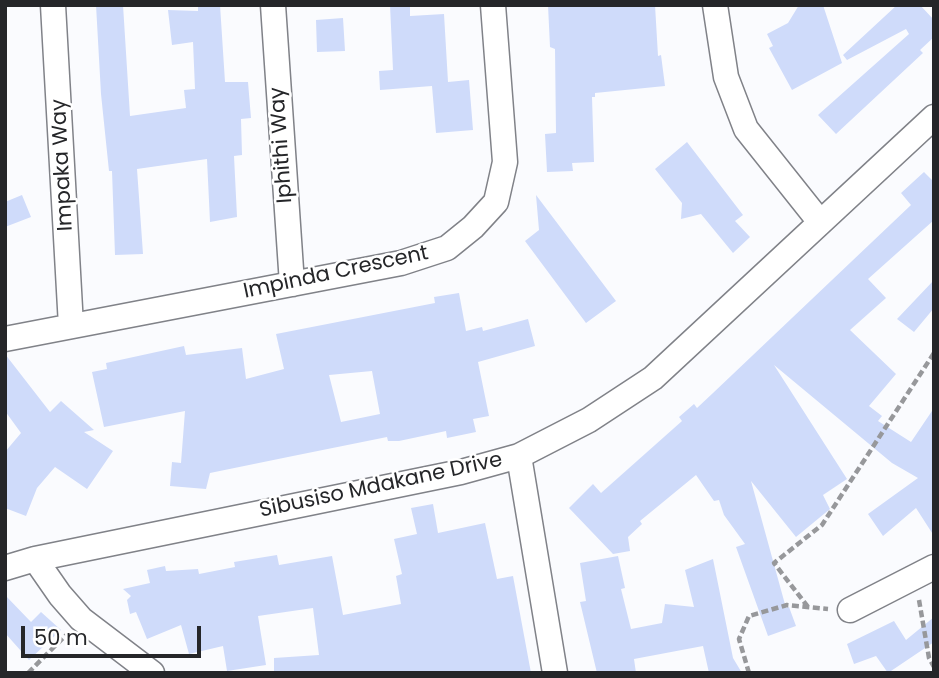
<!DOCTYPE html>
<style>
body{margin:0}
#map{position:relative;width:939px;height:678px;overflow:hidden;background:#fafbfe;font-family:Poppins,sans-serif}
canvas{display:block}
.frame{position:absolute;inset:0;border:7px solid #252629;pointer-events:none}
.scale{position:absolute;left:21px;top:626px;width:180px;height:32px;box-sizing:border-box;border:4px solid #252629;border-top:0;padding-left:9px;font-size:21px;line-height:24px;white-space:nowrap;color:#252629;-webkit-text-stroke:5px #fff;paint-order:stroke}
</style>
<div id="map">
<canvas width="939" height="678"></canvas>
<div class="frame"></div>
<div class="scale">50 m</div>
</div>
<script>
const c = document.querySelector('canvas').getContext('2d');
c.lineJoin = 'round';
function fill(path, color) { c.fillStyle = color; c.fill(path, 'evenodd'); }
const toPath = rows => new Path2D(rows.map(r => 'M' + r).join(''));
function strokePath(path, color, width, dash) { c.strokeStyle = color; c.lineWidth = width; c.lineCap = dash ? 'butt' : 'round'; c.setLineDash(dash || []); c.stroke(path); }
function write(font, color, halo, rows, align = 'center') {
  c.font = font + ' Poppins,sans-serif'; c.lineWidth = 5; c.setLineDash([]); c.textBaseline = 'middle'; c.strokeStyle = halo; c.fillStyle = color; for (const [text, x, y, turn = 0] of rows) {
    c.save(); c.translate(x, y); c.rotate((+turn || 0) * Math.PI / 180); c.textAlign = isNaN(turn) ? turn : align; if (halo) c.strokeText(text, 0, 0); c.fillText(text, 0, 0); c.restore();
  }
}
fill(toPath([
 [96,5,123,5,130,116,186,108,184,90,195,89,193,42,172,45,168,10,198,11,198,5,220,5,225,82,248,82,251,118,241,119,242,155,234,156,237,217,210,222,207,159,137,169,143,254,115,255,112,171,109,171,101,94],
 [390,5,410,5,410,16,444,14,448,82,469,80,473,130,436,133,432,86,380,90,379,71,393,70],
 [548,5,655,5,658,56,661,55,665,86,595,93,595,97,592,97,594,162,572,163,573,171,547,172,545,134,556,133,555,49,550,47],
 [799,5,823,5,842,63,792,90,769,48,773,46,767,34,788,23],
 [897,5,920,5,934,20,934,37,920,50,923,53,836,134,818,115,909,34,906,29,847,60,843,55],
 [343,18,345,51,317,52,316,20],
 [687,142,743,215,735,221,750,237,733,253,701,214,681,219,682,203,655,169],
 [924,172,934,182,934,220,868,279,886,298,850,330,896,374,869,406,882,416,878,421,911,442,934,408,934,536,916,508,883,536,868,514,918,478,892,463,774,365,847,479,823,495,830,509,796,537,751,481,786,608,789,607,796,626,768,636,736,547,745,544,724,515,719,500,714,501,696,475,640,521,642,524,628,537,630,551,613,554,569,508,593,484,601,493,682,421,679,417,694,404,697,408,713,393,911,205,901,193],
 [22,195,31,217,5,227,5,202],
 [536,195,616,301,586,323,525,241,539,230],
 [934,280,934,308,914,332,897,319],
 [459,293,466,331,482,327,483,331,528,319,535,346,478,362,489,416,473,419,476,432,447,438,446,431,399,441,388,441,387,437,288,457,210,473,206,489,170,486,172,462,181,463,185,411,104,427,92,372,107,369,106,363,184,346,186,355,242,348,246,379,284,369,276,334,435,303,434,297],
 [372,371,380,414,341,422,329,375],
 [5,354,50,412,61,401,94,430,84,432,113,451,87,489,55,467,37,488,26,516,5,508,5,452,21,433,5,411],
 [433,504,438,533,485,523,497,579,513,576,531,673,274,673,274,658,319,655,313,608,258,616,266,665,227,671,223,646,189,654,181,625,147,639,136,612,130,614,127,600,131,596,123,589,150,583,147,570,165,566,166,571,198,569,199,574,235,567,234,562,277,555,279,565,332,556,343,615,401,604,396,576,402,574,394,539,417,534,411,508],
 [618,556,625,588,621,589,631,629,662,623,665,604,694,607,685,570,713,559,733,658,742,673,709,673,703,646,634,659,636,673,597,673,580,602,586,601,580,563],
 [5,595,31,622,41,612,61,630,29,660,5,633],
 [934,617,934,642,888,673,876,656,854,664,847,644,894,621,906,640]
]), '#cfdbfa');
const minor = toPath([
 [53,5,71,326],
 [273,5,292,284],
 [715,5,726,77,746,129,820,222],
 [5,339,401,263,447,248,473,227,496,202,505,162,493,5],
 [519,456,555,673],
 [35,559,60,595,81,619,152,673],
 [5,568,35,559,461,472,519,456,589,420,653,378,934,117],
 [850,610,934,567]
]);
strokePath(minor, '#808288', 27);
strokePath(toPath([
 [919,600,929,658,934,667],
 [808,607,774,563,822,525,934,353],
 [28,673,66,635],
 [749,673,739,639,749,616,787,605,828,609]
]), '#97989b', 4.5, [7, 3.5]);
strokePath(minor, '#fff', 24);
write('21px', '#252629', '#fff', [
 ["Iphithi Way",282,145,-94],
 ["Impaka Way",63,165,-93],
 ["Impinda Crescent",336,273,-12],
 ["Sibusiso Mdakane Drive",381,486,-12]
]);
</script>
